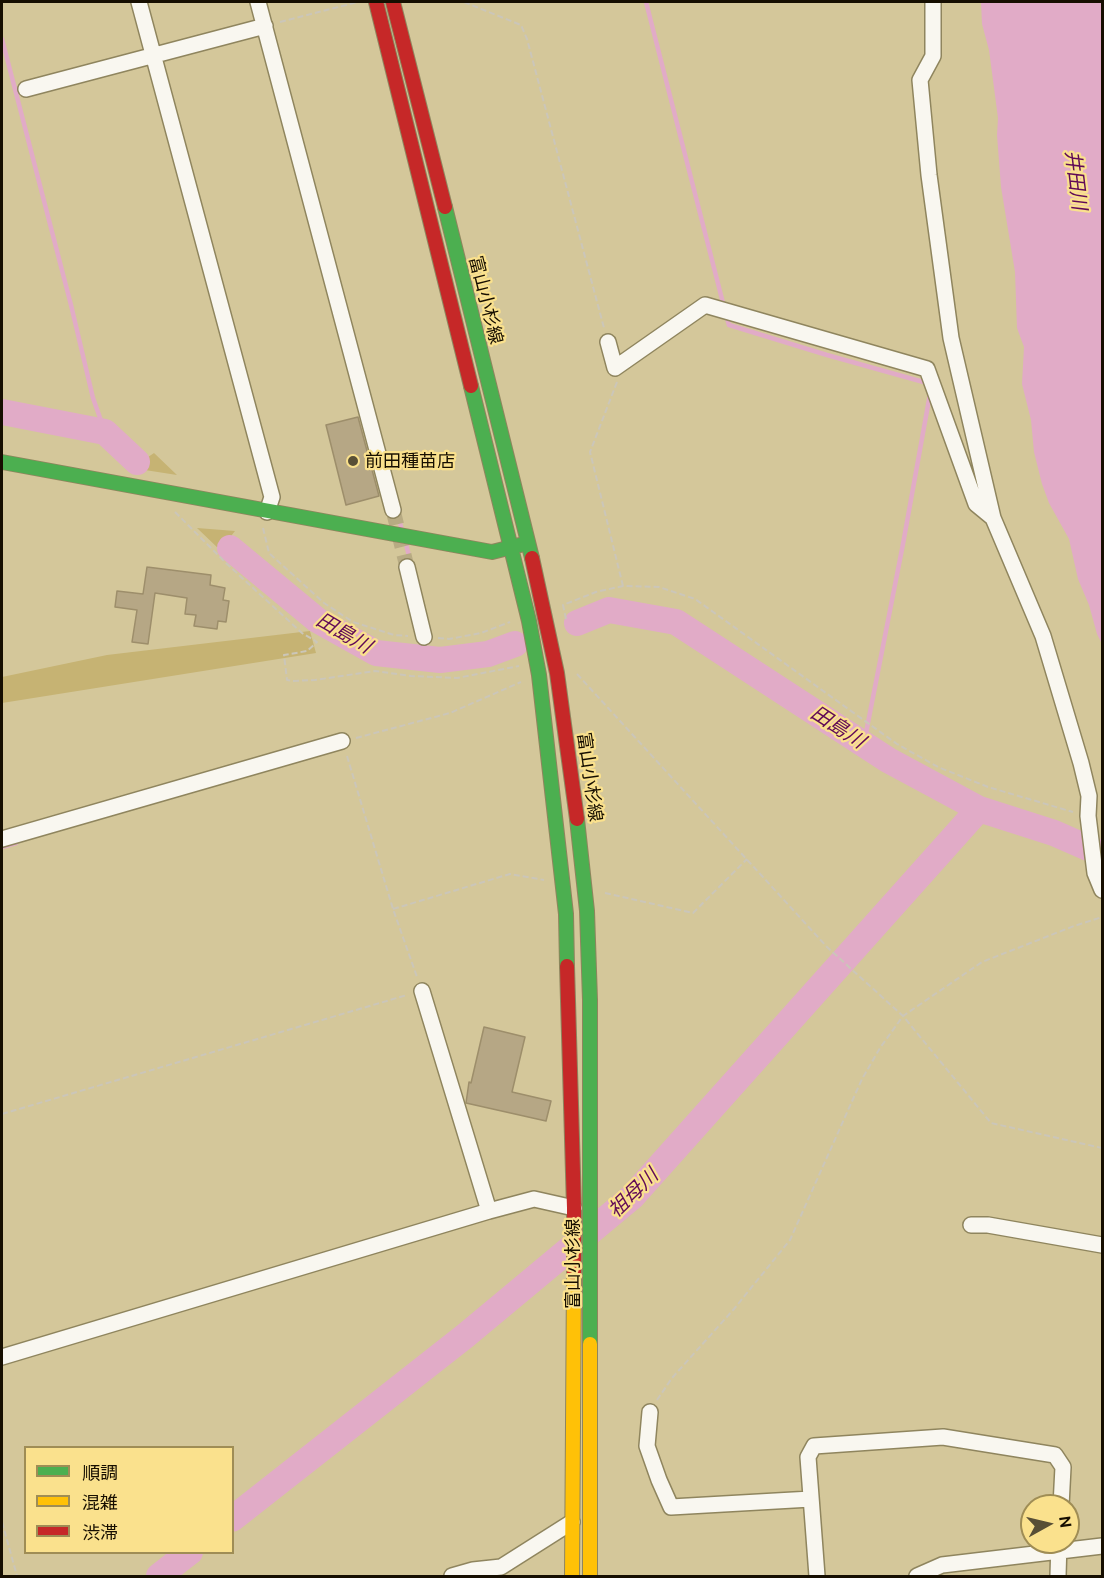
<!DOCTYPE html>
<meta charset="utf-8">
<style>
body{margin:0}
#map{position:relative;width:1104px;height:1578px;overflow:hidden;background:#d4c79a;font-family:Ubuntu,"Noto Sans JP",sans-serif}
canvas{display:block}
.frame{position:absolute;inset:0;border:3px solid #160e00;pointer-events:none}
.legend{position:absolute;left:24px;top:1446px;width:210px;height:108px;box-sizing:border-box;background:#fae18d;border:2px solid #9f8d55;margin:0;padding:8px 10px;list-style:none;font-size:18px;color:#160e00}
.legend li{display:flex;align-items:center;gap:12px;height:30px}
.legend b{width:30px;border:2px solid #9f8d55}
.north{position:absolute;left:1020px;top:1494px;width:60px;height:60px;box-sizing:border-box;background:#fae18d;border:2px solid #9f8d55;border-radius:50%;rotate:82deg;font-size:16px;font-weight:700;line-height:24px;text-align:center;color:#160e00}
.north::after{content:'';display:block;margin:auto;width:21px;height:27px;background:#584f36;clip-path:polygon(50% 0,100% 100%,50% 72%,0 100%)}
</style>
<div id="map">
<canvas width="1104" height="1578"></canvas>
<div class="frame"></div>
<ul class="legend">
<li><b style="height:8px;background:#4caf50"></b>順調</li>
<li><b style="height:8px;background:#ffc107"></b>混雑</li>
<li><b style="height:8px;background:#c62828"></b>渋滞</li>
</ul>
<div class="north">N</div>
</div>
<script>
const c = document.querySelector('canvas').getContext('2d');
c.lineJoin = 'round';
function fill(path, color) { c.fillStyle = color; c.fill(path, 'evenodd'); }
const toPath = rows => new Path2D(rows.map(r => 'M' + r).join(''));
function strokePath(path, color, width, dash) { c.strokeStyle = color; c.lineWidth = width; c.lineCap = dash ? 'butt' : 'round'; c.setLineDash(dash || []); c.stroke(path); }
function write(font, color, halo, rows, align = 'center') {
  c.font = font + ' Ubuntu,"Noto Sans JP",sans-serif'; c.lineWidth = 4.5; c.setLineDash([]); c.textBaseline = 'middle'; c.strokeStyle = halo; c.fillStyle = color; for (const [text, x, y, turn = 0] of rows) {
    c.save(); c.translate(x, y); c.rotate((+turn || 0) * Math.PI / 180); c.textAlign = isNaN(turn) ? turn : align; if (halo) c.strokeText(text, 0, 0); c.fillText(text, 0, 0); c.restore();
  }
}
fill(toPath([
 [154,453,177,475,132,468],
 [197,528,235,531,220,550],
 [310,631,316,653,2,703,2,677,107,655]
]), '#c6b373');
fill(toPath([
 [981,2,1102,2,1102,644,1097,634,1089,605,1078,579,1069,539,1049,503,1042,484,1034,452,1031,420,1022,384,1024,347,1017,328,1015,272,1001,187,997,135,998,118,989,50,982,24]
]), '#e1abc7');
strokePath(toPath([
 [646,2,724,307],
 [2,39,71,305,93,398,105,432],
 [726,315,729,325,827,355,927,383],
 [397,512,402,530],
 [406,544,411,564],
 [864,743,903,544,930,394],
 [2,847,16,843]
]), '#e1abc7', 4.5);
strokePath(toPath([
 [2,412,105,432,137,462],
 [230,548,317,620,376,653,440,660,488,654,515,644],
 [577,623,609,610,676,622,888,760,979,809,1054,833,1102,854],
 [232,1519,465,1336,632,1197,979,809],
 [159,1576,190,1552]
]), '#e1abc7', 26);
const building = toPath([
 [358,417,379,496,346,505,326,425,358,417],
 [147,567,211,575,210,585,225,588,223,600,229,601,226,622,218,621,217,629,194,626,196,615,185,614,187,598,155,593,148,644,132,642,137,610,115,607,117,591,143,594,147,567],
 [484,1027,525,1037,512,1092,551,1101,546,1121,466,1103,469,1082,471,1083,484,1027]
]);
fill(building, '#b6a785');
strokePath(building, '#9d8e6b', 1.5);
strokePath(toPath([
 [393,510,407,567]
]), '#b8ab83', 15, [15, 8]);
const street = toPath([
 [139,2,272,497,267,512],
 [258,2,393,510],
 [933,2,933,56,920,80,929,175,951,338,993,518,1043,636,1081,763,1089,796,1088,816,1095,873,1102,890],
 [26,89,265,26],
 [608,342,615,368,705,305,927,369,976,504,993,518],
 [407,567,424,637],
 [2,839,342,741],
 [422,991,489,1211,534,1199,574,1208],
 [971,1225,988,1225,1102,1245],
 [2,1357,489,1211],
 [650,1412,647,1446,659,1480,671,1507,811,1499],
 [452,1576,473,1570,501,1567,572,1522],
 [817,1576,808,1457,814,1446,943,1437,1055,1455,1063,1467,1061,1506],
 [917,1576,942,1565,1102,1546],
 [1058,1576,1059,1542]
]);
const fast = toPath([
 [445,207,532,558],
 [471,386,529,621,539,675,566,914,567,966],
 [2,462,492,552,524,544],
 [577,819,587,911,590,1000,590,1344]
]);
const slow = toPath([
 [590,1344,590,1576],
 [572,1576,574,1273]
]);
const jam = toPath([
 [376,2,471,386],
 [393,2,445,207],
 [532,558,557,673,577,819],
 [567,966,574,1208,574,1273]
]);
strokePath(street, '#8f855e', 18);
strokePath(fast, '#8f855e', 16);
strokePath(slow, '#8f855e', 16);
strokePath(jam, '#8f855e', 16);
strokePath(toPath([
 [464,2,521,25,527,39,604,328],
 [280,22,358,2],
 [617,382,590,452,623,586],
 [175,512,227,564,302,633,317,642,307,651,284,655,287,680,292,681,315,680,375,671,411,676,457,678,519,666],
 [263,528,269,553,324,603,353,622,394,635,408,636],
 [566,619,563,605,596,592,623,586,659,587,695,599,897,744,938,767,988,787,1073,812],
 [438,638,449,639,481,633,510,622],
 [577,674,827,947,903,1016,991,1123,1102,1148],
 [356,738,450,713,521,682],
 [347,756,393,909,417,977],
 [605,893,693,913,747,859],
 [393,909,510,874,544,880],
 [2,1114,407,995],
 [657,1400,672,1378,734,1309,790,1240,862,1079,880,1048,903,1016,982,962,1074,926,1102,917],
 [2,1522,17,1576]
]), '#cbc6b9', 2, [6, 3]);
strokePath(street, '#f9f7f0', 15);
strokePath(fast, '#4caf50', 14);
strokePath(slow, '#ffc107', 14);
strokePath(jam, '#c62828', 14);
for (const [x, y, r, color] of [
 [353,461,6,"#584f36"]
]) { const dot = new Path2D(); dot.arc(x, y, r, 0, 2 * Math.PI); c.fillStyle = color; c.fill(dot); strokePath(dot, '#fae18d', 2); }
write('18px', '#160e00', '#fae18d', [
 ["富山小杉線",486,300,76],
 ["富山小杉線",590,777,82],
 ["富山小杉線",573,1264,-90]
]);
write('18px', '#160e00', '#fae18d', [
 ["前田種苗店",365,461]
], 'left');
write('italic 20px', '#600a58', '#fae18d', [
 ["井田川",1076,180,83],
 ["田島川",344,633,30],
 ["田島川",838,727,33],
 ["祖母川",633,1193,-44]
]);
</script>
